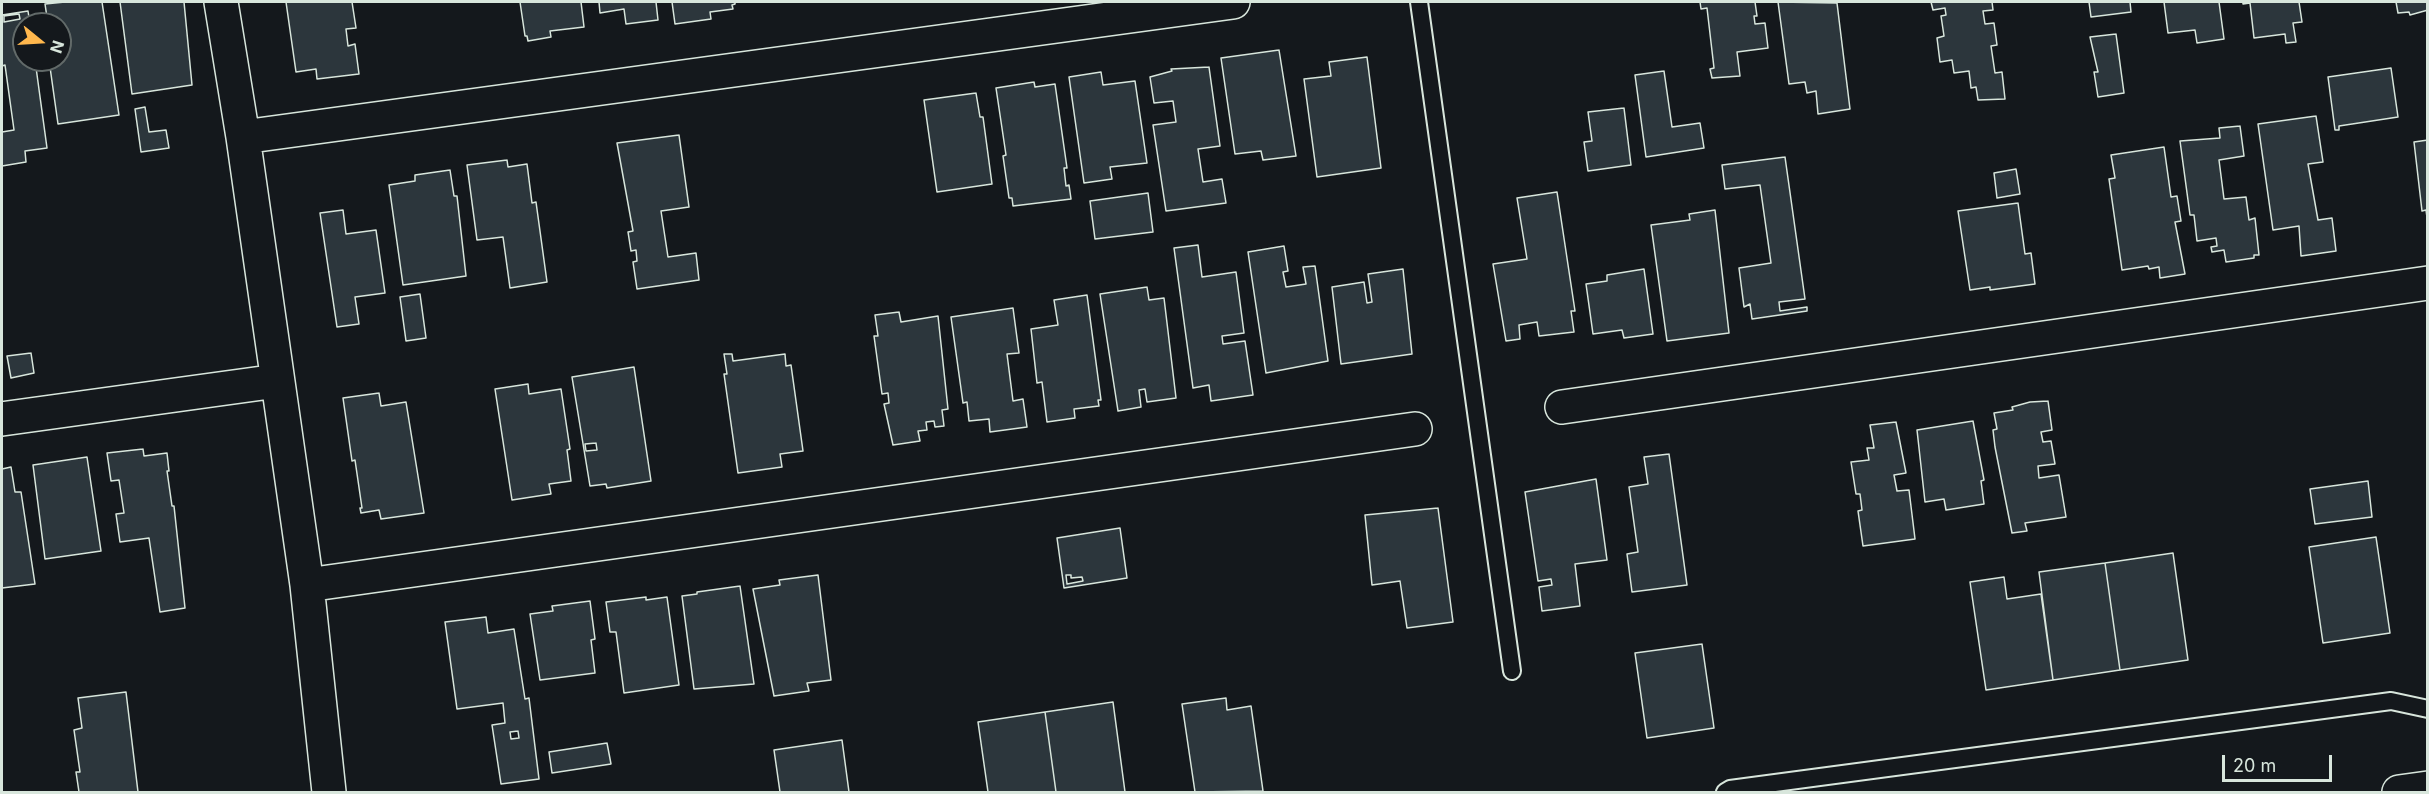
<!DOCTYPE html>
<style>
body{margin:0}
#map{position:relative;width:2429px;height:794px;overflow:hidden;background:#14181c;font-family:Inter,sans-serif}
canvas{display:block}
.frame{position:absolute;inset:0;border:3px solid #d8e6dc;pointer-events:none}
.north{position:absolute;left:12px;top:12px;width:60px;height:60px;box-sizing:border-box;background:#14181c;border:2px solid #626a69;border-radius:50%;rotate:108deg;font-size:16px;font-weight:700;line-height:24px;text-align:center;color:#d8e6dc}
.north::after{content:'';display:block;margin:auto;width:21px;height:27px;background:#ffb74d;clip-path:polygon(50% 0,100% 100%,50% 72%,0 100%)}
.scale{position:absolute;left:2222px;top:755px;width:110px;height:27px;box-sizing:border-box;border:3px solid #d8e6dc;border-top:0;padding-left:8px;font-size:18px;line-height:21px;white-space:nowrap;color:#d8e6dc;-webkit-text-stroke:4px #14181c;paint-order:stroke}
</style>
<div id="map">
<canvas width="2429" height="794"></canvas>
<div class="frame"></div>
<div class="north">N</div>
<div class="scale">20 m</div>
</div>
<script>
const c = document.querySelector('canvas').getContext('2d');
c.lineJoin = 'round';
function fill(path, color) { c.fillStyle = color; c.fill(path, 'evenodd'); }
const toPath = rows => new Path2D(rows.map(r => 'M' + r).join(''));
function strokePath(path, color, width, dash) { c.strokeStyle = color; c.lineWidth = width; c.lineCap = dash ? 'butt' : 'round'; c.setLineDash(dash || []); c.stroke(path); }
const building = toPath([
 [65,2,102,2,119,115,58,124,49,60,60,60,60,24,48,24,45,4,65,2],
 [120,2,184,2,192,85,132,94,120,2],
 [286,2,352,2,356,28,346,29,348,46,355,44,359,74,317,79,316,69,296,72,286,2],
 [520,2,581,2,584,27,550,31,551,37,528,41,527,36,525,36,520,2],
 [599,2,656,2,658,20,626,24,624,9,600,13,599,2],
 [672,2,735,2,735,4,732,5,733,9,710,12,711,19,675,24,672,2],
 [1700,2,1755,2,1757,16,1754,16,1755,24,1765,23,1768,48,1737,52,1740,76,1712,78,1710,69,1714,68,1707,8,1701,9,1700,2],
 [1778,2,1837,3,1850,109,1818,114,1816,91,1807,93,1805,82,1789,84,1778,2],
 [1931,2,1992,2,1993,10,1983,11,1985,24,1994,23,1997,45,1991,46,1995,73,2002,72,2005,99,1978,100,1976,87,1971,88,1969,71,1954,73,1952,60,1940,62,1937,38,1944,36,1941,16,1946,15,1945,8,1933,10,1931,2],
 [2089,2,2130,2,2131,12,2091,17,2089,2],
 [2164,2,2219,2,2224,39,2197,43,2195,30,2168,33,2164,2],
 [2243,2,2299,2,2302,22,2293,23,2296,42,2286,43,2285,34,2254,38,2250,3,2243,4,2243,2],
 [2396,2,2428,2,2428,10,2410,15,2409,12,2398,13,2396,2],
 [28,11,30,24,24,24,24,60,35,60,47,148,25,151,26,162,2,166,2,132,14,130,5,65,2,66,2,15,28,11],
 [19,14,20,19,4,22,4,16,19,14],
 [2116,34,2124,93,2098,97,2094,72,2098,72,2090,37,2116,34],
 [1279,50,1296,156,1263,160,1261,151,1235,154,1221,58,1279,50],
 [1367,57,1381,168,1317,177,1304,79,1331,76,1329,62,1367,57],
 [1209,67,1220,146,1198,149,1203,182,1222,179,1226,203,1166,211,1153,125,1176,122,1173,101,1154,103,1150,77,1172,71,1171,69,1209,67],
 [2391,68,2398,117,2339,126,2339,130,2335,130,2328,77,2391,68],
 [1664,71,1672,127,1700,123,1704,148,1646,157,1635,75,1664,71],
 [1101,72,1103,85,1135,81,1147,163,1110,167,1112,179,1084,183,1069,77,1101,72],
 [1034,82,1035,87,1055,84,1067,168,1064,168,1066,186,1069,185,1071,199,1013,206,1012,198,1009,198,1003,156,1006,155,996,88,1034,82],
 [976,93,980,117,983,117,992,184,937,192,924,100,976,93],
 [145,107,149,132,166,130,169,148,141,152,135,109,145,107],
 [1624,108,1631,165,1588,171,1584,142,1592,141,1588,112,1624,108],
 [2316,116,2323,162,2308,164,2318,220,2332,218,2336,251,2301,256,2299,226,2273,230,2258,124,2316,116],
 [2240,126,2244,156,2219,160,2224,199,2246,197,2249,220,2255,218,2259,255,2254,255,2254,258,2226,262,2224,250,2212,252,2211,247,2217,246,2216,238,2197,241,2194,215,2190,215,2180,141,2220,138,2219,128,2240,126],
 [679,135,689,207,661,211,668,257,696,253,699,280,637,289,633,262,637,261,636,250,631,251,628,232,633,231,617,143,679,135],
 [2428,140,2428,225,2426,210,2422,211,2414,142,2428,140],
 [2164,147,2171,197,2177,196,2181,221,2175,222,2185,274,2160,278,2159,267,2149,269,2148,266,2122,270,2109,179,2115,178,2111,155,2164,147],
 [1785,157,1805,299,1779,302,1780,311,1807,307,1807,311,1752,319,1750,304,1744,307,1739,268,1771,263,1760,185,1725,189,1722,165,1785,157],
 [507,160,508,167,527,164,532,203,536,202,547,282,510,288,503,237,477,240,467,165,507,160],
 [2016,169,2020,194,1997,198,1994,173,2016,169],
 [450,170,454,196,457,196,466,276,403,285,389,185,415,181,415,175,450,170],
 [1557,192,1575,311,1571,311,1574,332,1539,336,1537,322,1519,325,1520,339,1506,341,1493,264,1527,259,1517,198,1557,192],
 [1148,193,1153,232,1095,239,1090,201,1148,193],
 [2018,203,2025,254,2031,253,2035,284,1990,290,1990,287,1970,290,1958,211,2018,203],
 [343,210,346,234,376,230,385,293,355,297,359,324,337,327,320,213,343,210],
 [1715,210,1729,333,1667,341,1651,225,1690,220,1689,214,1715,210],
 [1198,245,1202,277,1236,272,1244,333,1222,336,1223,344,1245,341,1253,395,1211,401,1209,385,1193,388,1174,248,1198,245],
 [1284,246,1288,271,1283,272,1286,287,1306,284,1303,267,1315,266,1328,361,1266,373,1248,252,1284,246],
 [1403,269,1412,354,1341,364,1332,287,1364,282,1367,303,1372,302,1368,274,1403,269],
 [1644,269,1653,334,1624,338,1622,330,1593,334,1586,284,1607,281,1607,275,1644,269],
 [1147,287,1149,300,1164,298,1176,398,1147,402,1145,389,1139,390,1141,407,1118,411,1100,294,1147,287],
 [420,294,426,338,406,341,400,297,420,294],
 [1087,295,1101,400,1098,400,1099,406,1074,409,1075,418,1047,422,1042,382,1037,383,1031,329,1058,325,1054,300,1087,295],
 [1013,308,1019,353,1007,354,1013,401,1023,399,1027,427,990,432,989,419,969,421,967,402,963,403,951,317,1013,308],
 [899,312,901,322,938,316,948,409,942,410,944,426,935,427,934,421,926,422,927,430,918,431,920,441,893,445,884,404,889,403,888,393,882,394,874,336,878,336,875,315,899,312],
 [31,353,34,373,11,378,7,356,31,353],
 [724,354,732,354,733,361,785,354,786,366,791,365,803,451,780,454,782,467,738,473,724,374,727,374,724,354],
 [634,367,651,481,607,488,606,484,590,486,572,377,634,367],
 [596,443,597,450,586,451,585,444,596,443],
 [528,384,529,394,561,389,570,449,567,450,571,481,549,484,551,494,512,500,495,389,528,384],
 [379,393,381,406,406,402,424,513,381,519,379,510,361,513,360,508,362,508,355,460,352,461,343,398,379,393],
 [2048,401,2052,430,2041,432,2043,442,2051,441,2055,464,2038,466,2039,478,2059,475,2066,517,2025,523,2027,531,2012,533,1995,447,1993,430,1997,429,1994,413,2013,410,2012,407,2030,402,2048,401],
 [1973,421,1984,480,1981,481,1984,504,1946,510,1944,499,1925,502,1917,430,1973,421],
 [1896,422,1906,473,1894,475,1897,491,1909,490,1915,539,1863,546,1858,511,1862,510,1860,494,1856,494,1851,462,1869,460,1867,448,1874,448,1870,425,1896,422],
 [143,449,144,456,167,453,169,471,167,471,172,506,174,506,185,608,160,612,149,538,120,542,116,514,124,513,119,480,111,481,107,453,143,449],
 [1669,454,1687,585,1632,592,1627,554,1638,552,1629,487,1648,484,1644,457,1669,454],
 [87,457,101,551,45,559,33,465,87,457],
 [11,467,15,492,21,492,35,584,2,588,2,469,11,467],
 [1596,479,1607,560,1575,564,1580,606,1542,611,1539,587,1552,585,1551,579,1538,581,1525,492,1596,479],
 [2368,481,2372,517,2315,524,2310,489,2368,481],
 [1438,508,1453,622,1407,628,1400,581,1372,585,1365,515,1438,508],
 [1120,528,1127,578,1064,588,1057,538,1120,528],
 [1066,575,1071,575,1071,578,1082,577,1083,581,1067,584,1066,575],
 [2376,537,2390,633,2323,643,2309,547,2376,537],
 [2173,553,2188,660,2120,670,2105,563,2173,553],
 [2105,563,2120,670,2053,680,2039,572,2105,563],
 [818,575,831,680,807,683,809,691,774,696,753,589,780,585,779,580,818,575],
 [2004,577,2007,599,2041,594,2053,680,1986,690,1970,582,2004,577],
 [740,586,754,684,694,689,682,596,697,594,697,592,740,586],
 [646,597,646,600,667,597,679,685,624,693,616,632,610,632,606,602,646,597],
 [590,601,595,639,591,640,595,673,540,680,530,614,553,611,552,606,590,601],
 [486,617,488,633,514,629,525,699,529,698,539,779,501,784,492,725,505,723,503,703,457,709,445,622,486,617],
 [518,731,519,738,511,739,510,732,518,731],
 [1702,644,1714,728,1647,738,1635,653,1702,644],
 [126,692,138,792,79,792,76,772,80,772,74,730,82,728,78,698,126,692],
 [1226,698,1227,710,1251,706,1263,791,1195,792,1182,704,1226,698],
 [1113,702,1125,792,1056,792,1045,712,1113,702],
 [1045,712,1056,792,988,792,978,722,1045,712],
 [842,740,849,792,780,792,774,750,842,740],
 [607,743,611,764,552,773,549,752,607,743]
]);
fill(building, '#2c363c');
strokePath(building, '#d8e6dc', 1.5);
const service = toPath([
 [1419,2,1512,671],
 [1725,792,1730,789,2391,701,2428,709]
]);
const minor = toPath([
 [221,2,243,137,307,585,329,792],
 [243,137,1233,2],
 [1562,407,2428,283],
 [2,419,277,381],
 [307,585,1415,429],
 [2399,792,2428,788]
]);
strokePath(service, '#d8e6dc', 20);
strokePath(minor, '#d8e6dc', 36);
strokePath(service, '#14181c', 16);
strokePath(minor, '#14181c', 33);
</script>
